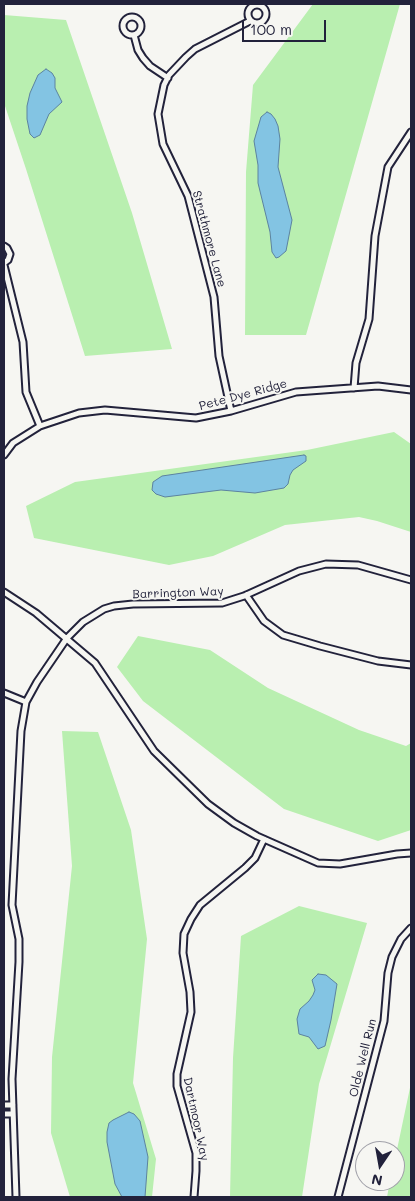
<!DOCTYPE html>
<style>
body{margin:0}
#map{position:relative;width:415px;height:1201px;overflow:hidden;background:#f6f6f2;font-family:Mali,sans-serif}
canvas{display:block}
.frame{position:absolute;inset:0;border:5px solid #22223b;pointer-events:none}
.north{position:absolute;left:355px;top:1141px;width:50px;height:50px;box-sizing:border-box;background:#f6f6f2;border:1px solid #a1a1a9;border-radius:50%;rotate:192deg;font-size:14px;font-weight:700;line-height:20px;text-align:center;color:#22223b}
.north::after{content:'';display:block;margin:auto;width:18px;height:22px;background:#22223b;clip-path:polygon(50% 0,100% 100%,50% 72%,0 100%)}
.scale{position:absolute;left:242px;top:20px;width:84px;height:22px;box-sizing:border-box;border:2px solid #22223b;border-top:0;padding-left:6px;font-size:15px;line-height:18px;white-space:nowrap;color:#22223b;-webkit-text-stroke:4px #f6f6f2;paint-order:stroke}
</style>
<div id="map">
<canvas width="415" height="1201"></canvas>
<div class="frame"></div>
<div class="north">N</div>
<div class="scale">100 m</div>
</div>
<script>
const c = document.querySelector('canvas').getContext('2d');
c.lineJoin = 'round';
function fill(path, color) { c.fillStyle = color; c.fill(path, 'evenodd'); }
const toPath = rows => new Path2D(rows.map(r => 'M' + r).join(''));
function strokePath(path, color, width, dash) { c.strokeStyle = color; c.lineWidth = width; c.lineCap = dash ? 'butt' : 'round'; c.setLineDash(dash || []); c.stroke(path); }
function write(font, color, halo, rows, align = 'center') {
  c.font = font + ' Mali,sans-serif'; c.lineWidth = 4; c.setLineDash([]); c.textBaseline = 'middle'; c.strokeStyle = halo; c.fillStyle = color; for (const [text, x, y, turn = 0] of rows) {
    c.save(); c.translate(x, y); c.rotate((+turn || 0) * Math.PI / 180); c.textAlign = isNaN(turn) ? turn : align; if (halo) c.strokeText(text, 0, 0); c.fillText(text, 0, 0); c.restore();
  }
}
fill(toPath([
 [313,4,400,4,306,335,245,335,246,172,253,85],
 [4,15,66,20,132,213,172,349,85,356,26,169,4,103],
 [394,432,411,444,411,532,377,521,359,517,285,525,213,556,169,565,34,538,26,506,75,482,307,450],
 [138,636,210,650,268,688,359,730,406,746,411,743,411,830,378,841,284,809,143,701,117,667],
 [62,731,98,732,131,830,147,939,133,1083,156,1159,152,1197,70,1197,51,1133,52,1057,72,866],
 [299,906,367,923,319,1084,302,1197,230,1197,233,1058,241,936],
 [411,1083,411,1197,387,1197,390,1181,395,1181,395,1159]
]), '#b9efb0');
const water = toPath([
 [46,69,52,73,55,78,55,88,62,102,49,114,40,135,34,138,30,134,27,119,27,106,30,93,38,75,46,69],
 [267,112,271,114,275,119,278,126,280,139,278,167,292,220,286,251,279,257,276,258,272,252,270,232,258,183,258,165,254,141,261,117,267,112],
 [304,455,306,456,306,461,293,470,290,475,288,484,284,488,255,493,221,490,165,497,156,494,152,490,153,482,162,476,304,455],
 [318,974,326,975,337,984,331,1020,325,1046,318,1049,309,1037,299,1034,297,1019,300,1009,309,1001,313,995,315,990,312,980,318,974],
 [129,1112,134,1114,140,1121,148,1157,145,1197,122,1197,115,1184,107,1142,107,1132,109,1123,113,1120,129,1112]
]);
fill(water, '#83c4e3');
strokePath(water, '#5c83a0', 1);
const minor = toPath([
 '248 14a9 9 0 1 1 18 0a9 9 0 1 1-18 0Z',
 '123 26a9 9 0 1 1 18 0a9 9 0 1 1-18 0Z',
 [134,35,138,50,143,58,150,66,168,78],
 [4,246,7,248,10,254,8,260,4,263],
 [4,265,23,342,26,392,40,426],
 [354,388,356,363,369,319,375,236,388,167,411,132],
 [231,411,219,356,214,297,188,196,163,144,158,114,164,85,169,75,186,57,195,49,250,21],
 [4,455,13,443,40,426,79,413,105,410,196,418,231,411,296,392,378,386,411,390],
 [4,592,36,613,95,663,154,751,208,804,234,823,257,836,318,863,340,864,397,854,411,853],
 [246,595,264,621,283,635,320,646,378,661,411,665],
 [4,693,26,702],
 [4,1105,13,1105],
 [4,1114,13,1114],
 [16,1197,12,1079,19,962,19,939,12,905,21,731,26,702,37,682,67,638,83,622,104,609,114,606,133,604,222,603,244,596,299,571,326,564,358,565,411,580],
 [194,1197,196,1171,196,1153,177,1086,177,1074,191,1012,190,992,183,953,184,934,191,919,200,905,245,868,255,858,264,839],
 [338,1197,384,1021,388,973,392,957,401,939,411,928]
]);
strokePath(minor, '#22223b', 9);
strokePath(minor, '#f6f6f2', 5);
write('12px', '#22223b', '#f6f6f2', [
 ["Strathmore Lane",209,239,75],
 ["Pete Dye Ridge",243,395,-15],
 ["Barrington Way",178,593,-2],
 ["Olde Well Run",363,1058,-76],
 ["Dartmoor Way",196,1119,78]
]);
</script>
